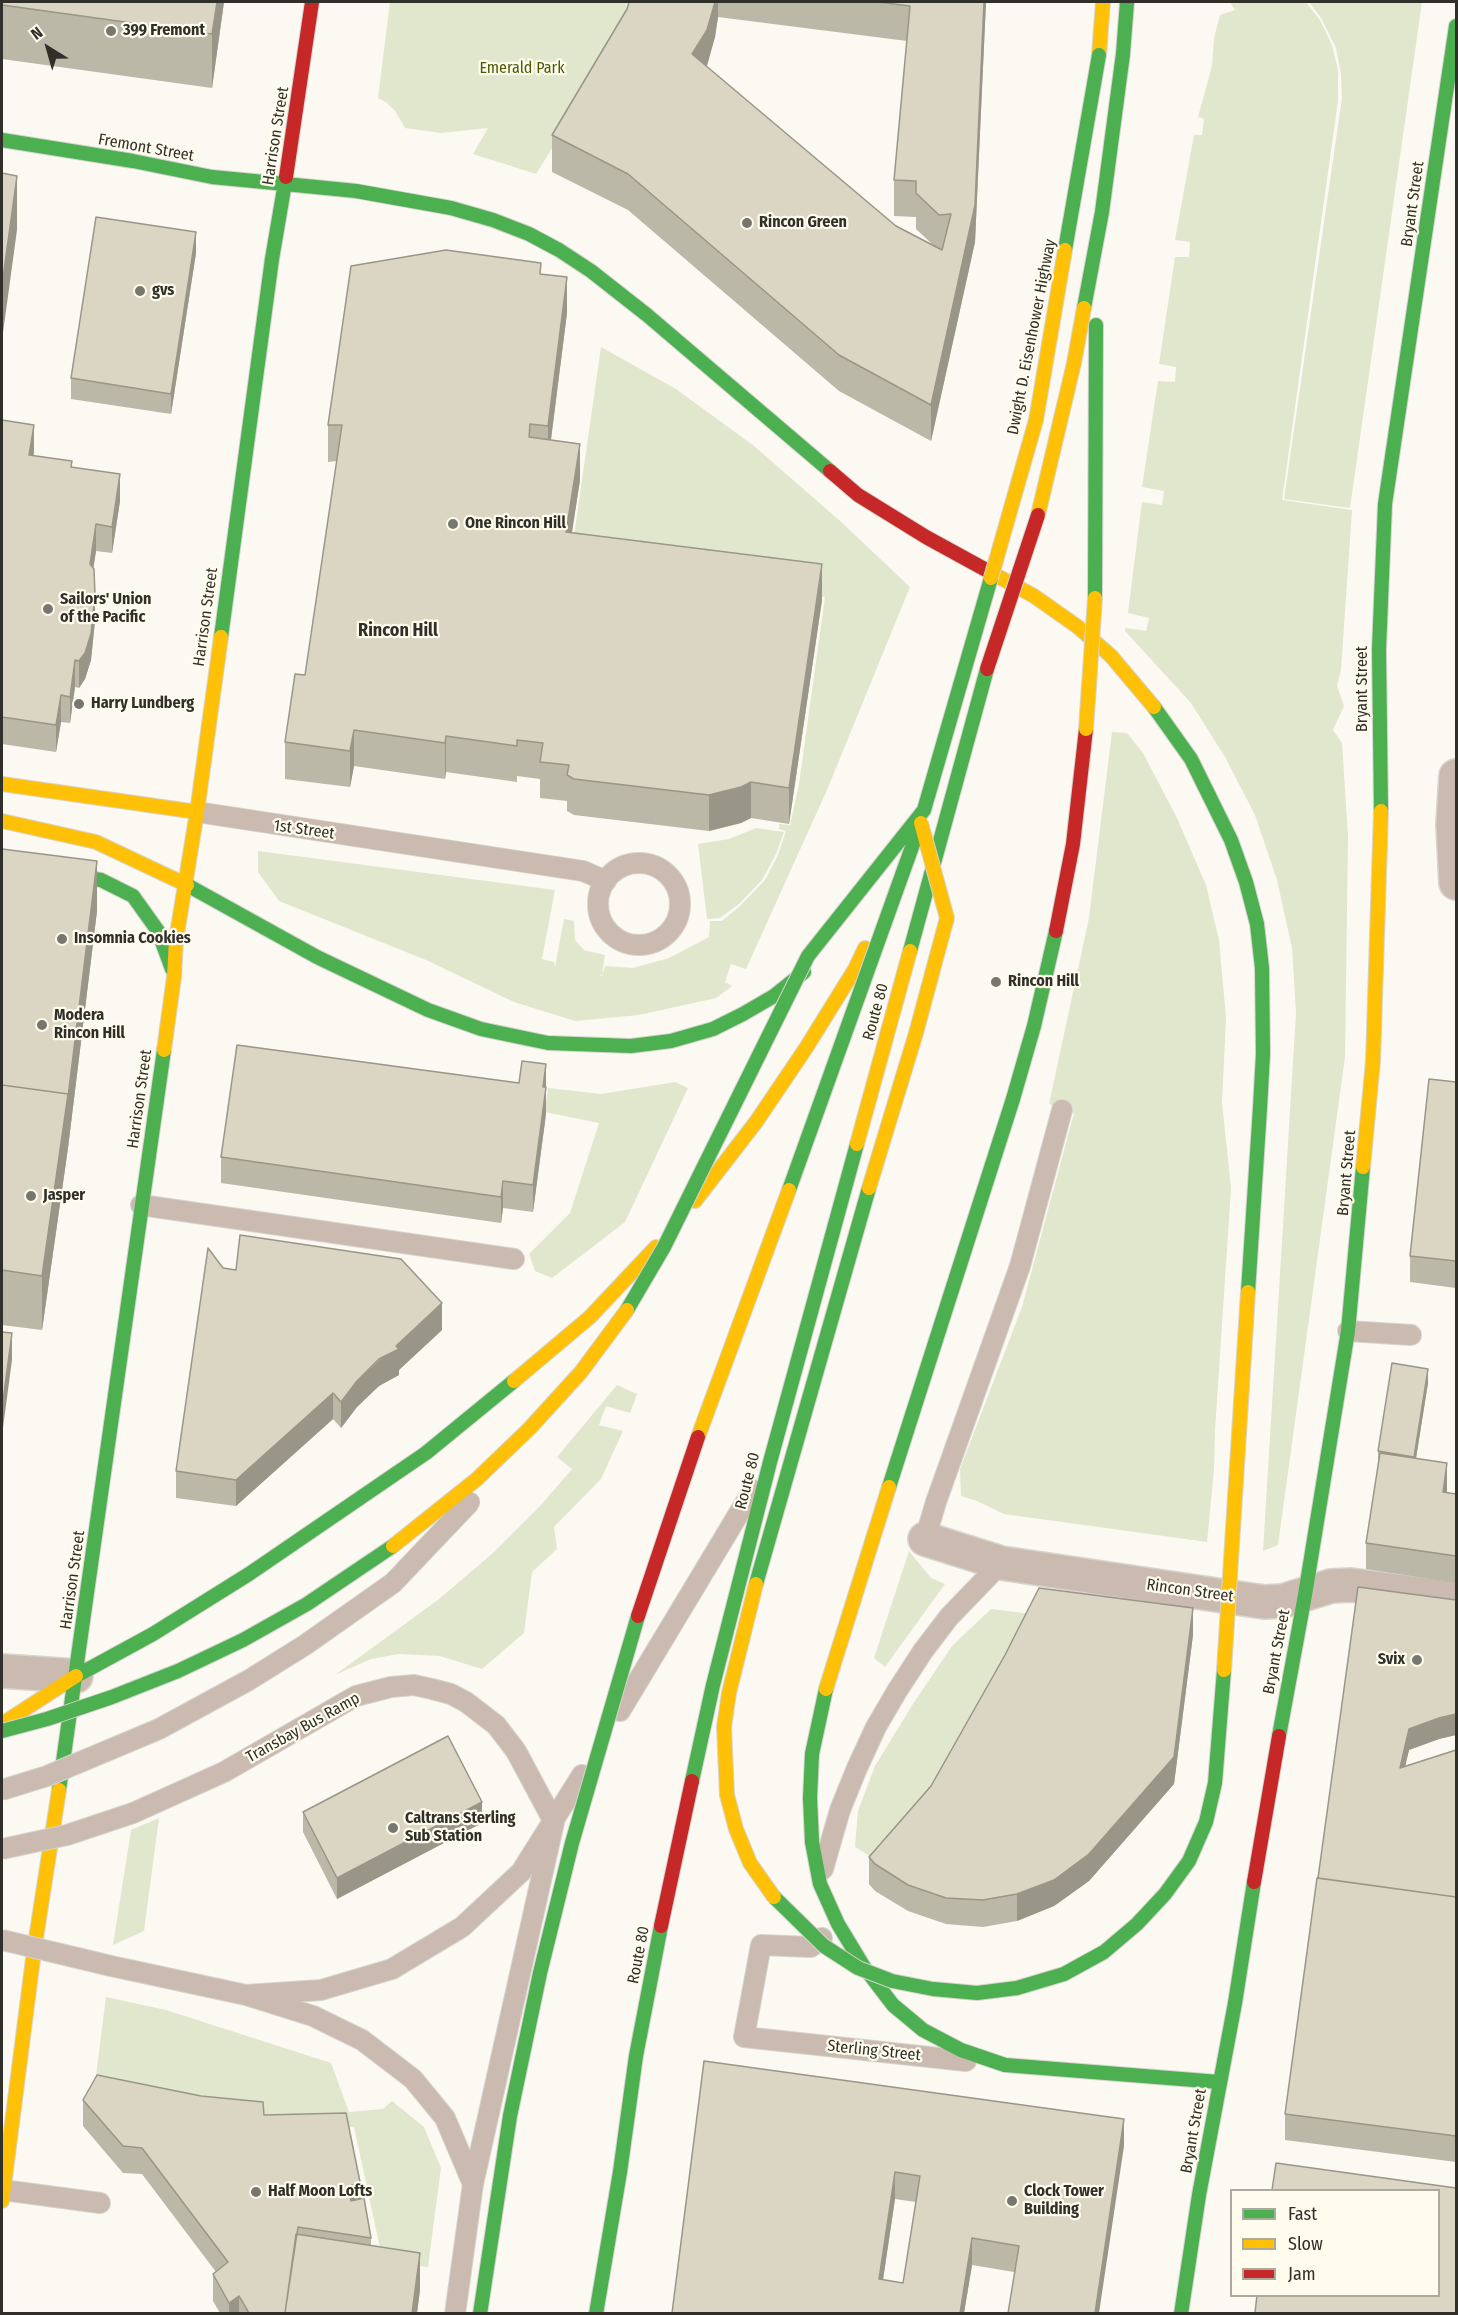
<!DOCTYPE html>
<style>
body{margin:0}
#map{position:relative;width:1458px;height:2315px;overflow:hidden;background:#fbf9f2;font-family:"Fira Sans Condensed",sans-serif}
canvas{display:block}
.frame{position:absolute;inset:0;border:3px solid #302f29;pointer-events:none}
.legend{position:absolute;left:1230px;top:2189px;width:210px;height:108px;box-sizing:border-box;background:#fffcee;border:2px solid #acaa9f;margin:0;padding:8px 10px;list-style:none;font-size:18px;color:#302f29}
.legend li{display:flex;align-items:center;gap:12px;height:30px}
.legend b{width:30px;border:2px solid #acaa9f}
.north{position:absolute;left:18px;top:18px;width:60px;height:60px;-webkit-text-stroke:4px #fffcee;paint-order:stroke;rotate:323deg;font-size:16px;font-weight:700;line-height:24px;text-align:center;color:#302f29}
.north::after{content:'';display:block;margin:auto;width:21px;height:27px;background:#302f29;clip-path:polygon(50% 0,100% 100%,50% 72%,0 100%)}
</style>
<div id="map">
<canvas width="1458" height="2315"></canvas>
<div class="frame"></div>
<ul class="legend">
<li><b style="height:8px;background:#4caf50"></b>Fast</li>
<li><b style="height:8px;background:#ffc107"></b>Slow</li>
<li><b style="height:8px;background:#c62828"></b>Jam</li>
</ul>
<div class="north">N</div>
</div>
<script>
const c = document.querySelector('canvas').getContext('2d');
c.lineJoin = 'round';
function fill(path, color) { c.fillStyle = color; c.fill(path, 'evenodd'); }
const toPath = rows => new Path2D(rows.map(r => 'M' + r).join(''));
function strokePath(path, color, width, dash) { c.strokeStyle = color; c.lineWidth = width; c.lineCap = dash ? 'butt' : 'round'; c.setLineDash(dash || []); c.stroke(path); }
function write(font, color, halo, rows, align = 'center') {
  c.font = font + ' "Fira Sans Condensed",sans-serif'; c.lineWidth = 4.5; c.setLineDash([]); c.textBaseline = 'middle'; c.strokeStyle = halo; c.fillStyle = color; for (const [text, x, y, turn = 0] of rows) {
    c.save(); c.translate(x, y); c.rotate((+turn || 0) * Math.PI / 180); c.textAlign = isNaN(turn) ? turn : align; if (halo) c.strokeText(text, 0, 0); c.fillText(text, 0, 0); c.restore();
  }
}
fill(toPath([
 [390,2,627,2,620,40,536,174,473,154,488,128,441,133,405,128,395,111,386,102,378,98],
 [1230,2,1306,2,1320,20,1332,45,1338,70,1338,101,1282,500,1352,510,1341,670,1337,686,1344,706,1333,730,1342,743,1348,836,1345,1057,1278,1545,1263,1551,1296,1013,1292,948,1277,880,1255,815,1225,757,1191,703,1125,631,1125,628,1146,631,1149,618,1128,613,1142,502,1162,505,1164,491,1142,487,1158,381,1175,382,1176,367,1159,364,1175,257,1189,257,1190,242,1175,240,1194,135,1202,135,1204,119,1198,117,1212,66,1214,38,1220,15,1235,10],
 [1309,2,1422,2,1350,508,1284,499,1342,98,1341,74,1336,48,1321,18],
 [601,347,676,389,754,446,839,520,910,587,827,790,746,969,731,964,725,982,732,986,716,998,639,1015,575,1021,514,1002,426,960,279,901,258,872,258,851,555,890,542,959,554,962,555,967,564,919,574,921,575,940,584,950,605,955,602,975,599,975,602,976,605,966,633,968,669,958,709,937,710,921,722,921,740,906,765,880,778,855,786,831,779,829,779,824,790,825,799,784,825,597,570,564],
 [1112,732,1127,733,1143,753,1177,818,1206,885,1219,940,1226,1018,1222,1103,1231,1188,1215,1430,1214,1469,1207,1542,1004,1514,977,1501,961,1496,960,1469,1022,1307,1074,1113,1049,1104,1089,918],
 [756,828,784,832,776,854,762,880,739,904,720,918,707,919,698,844,729,839],
 [675,1082,688,1088,625,1222,552,1278,535,1271,529,1254,570,1213,599,1123,545,1112,548,1088,601,1094],
 [617,1385,637,1394,630,1413,606,1406,599,1425,623,1431,601,1479,554,1527,557,1549,532,1572,524,1633,482,1669,440,1656,399,1654,371,1659,335,1675,439,1599,493,1553,540,1506,572,1469,557,1457],
 [909,1551,931,1578,945,1584,885,1667,874,1658],
 [991,1609,1032,1614,925,1813,881,1863,855,1847,858,1811,875,1766,913,1704,952,1646],
 [159,1818,144,1931,113,1945,131,1830],
 [106,1997,166,2010,331,2063,349,2112,383,2109,392,2101,424,2127,441,2168,428,2267,383,2262,354,2127,269,2127,94,2091]
]), '#e1e7cc');
const lane = toPath([
 [197,812,583,871,606,881],
 '598 904a41 41 0 1 1 82 0a41 41 0 1 1-82 0Z',
 [141,1205,514,1259],
 [1348,1331,1411,1335],
 [925,1539,936,1502,1020,1266,1062,1110],
 [620,1711,753,1490],
 [133,1813,224,1772,356,1696,391,1687,414,1685,432,1689,451,1694,466,1702,496,1725,516,1751,554,1822,473,2184,455,2314],
 [823,1869,840,1810,857,1768,876,1727,897,1691,923,1651,949,1617,1001,1563],
 [822,1938,811,1947,761,1945,744,2037,966,2061],
 [111,1966,246,1995,313,2016,362,2040,413,2079,445,2118,473,2184],
 [246,1995,321,1990,392,1969,462,1927,521,1872,582,1775],
 [3,2190,100,2203]
]);
const street = toPath([
 [1456,776,1453,824,1456,883],
 [925,1539,1001,1563,1264,1602,1283,1601,1331,1586,1351,1585,1456,1599],
 [2,1671,76,1676]
]);
const fast = toPath([
 [2,140,133,161,212,177,285,184],
 [285,184,356,191,451,208,493,220,529,234,559,250,591,271,647,315,830,471],
 [1084,308,1102,212,1123,54,1127,2],
 [1095,598,1096,325],
 [221,637,272,259,286,177],
 [1154,707,1191,759,1231,840,1246,882,1257,924,1262,968,1263,1054,1260,1108],
 [1381,811,1379,649,1385,504,1456,26],
 [2,864,101,880,133,896,158,931,172,969],
 [187,885,317,957,428,1010,481,1029,548,1043,631,1046,671,1041,713,1029,743,1014,774,996,804,972],
 [910,951,987,669],
 [889,1487,1013,1099,1034,1026,1056,931],
 [76,1676,153,1634,249,1574,426,1453,514,1381],
 [826,1689,812,1754,810,1798,812,1842,820,1884,838,1924,864,1967,893,2005,923,2030,961,2050,1005,2065,1219,2082],
 [1279,1736,1305,1595,1348,1331,1363,1167],
 [692,1781,713,1685,770,1462,857,1144],
 [59,1790,164,1050],
 [596,2314,620,2172,636,2056,661,1926],
 [1181,2314,1199,2195,1235,2003,1254,1882]
]);
const slow = toPath([
 [1099,55,1103,2],
 [1038,515,1074,363,1084,308],
 [988,571,1034,596,1078,627,1111,656,1154,707],
 [2,784,197,812],
 [2,821,96,842,187,885],
 [164,1050,174,977,176,940,197,812,221,637],
 [857,1144,910,951],
 [1363,1167,1373,1061,1381,811],
 [695,1201,756,1122,806,1048,855,969,865,948],
 [514,1381,590,1317,656,1247],
 [826,1689,889,1487],
 [2,1724,76,1676],
 [2,2201,34,1951,59,1790]
]);
const jam = toPath([
 [286,177,312,2],
 [830,471,858,495,926,537,988,571],
 [1056,931,1073,844,1086,729],
 [1254,1882,1279,1736],
 [661,1926,692,1781]
]);
strokePath(lane, '#d6d4cf', 22);
strokePath(street, '#d6d4cf', 36);
strokePath(fast, '#d6d4cf', 16);
strokePath(slow, '#d6d4cf', 16);
strokePath(jam, '#d6d4cf', 16);
strokePath(lane, '#cabab0', 20);
strokePath(street, '#cabab0', 33);
strokePath(fast, '#4caf50', 14);
strokePath(slow, '#ffc107', 14);
strokePath(jam, '#c62828', 14);
const laneBridge = toPath([
 [2,1790,47,1776,159,1729,249,1680,305,1645,393,1583,470,1502],
 [2,1849,67,1835,133,1813],
 [2,1940,111,1966]
]);
const fastBridge = toPath([
 [1065,250,1099,55],
 [789,1190,917,833],
 [1248,1292,1260,1108],
 [627,1310,664,1247,808,956,924,810,991,578],
 [756,1584,869,1188],
 [2,1731,47,1719,112,1697,178,1671,243,1640,307,1604,393,1546],
 [774,1897,824,1946,858,1968,892,1981,933,1989,977,1993,1017,1988,1064,1974,1104,1952,1137,1924,1165,1894,1189,1861,1206,1822,1215,1783,1224,1670],
 [480,2314,510,2116,540,1973,572,1843,638,1616]
]);
const slowBridge = toPath([
 [991,578,1036,420,1065,250],
 [1086,729,1095,598],
 [869,1188,916,1033,947,918,921,823],
 [698,1437,789,1190],
 [393,1546,477,1479,530,1428,581,1372,627,1310],
 [756,1584,729,1693,724,1727,727,1795,736,1829,750,1863,774,1897],
 [1224,1670,1248,1292]
]);
const jamBridge = toPath([
 [987,669,1038,515],
 [638,1616,698,1437]
]);
strokePath(laneBridge, '#d6d4cf', 22, []);
strokePath(fastBridge, '#d6d4cf', 16, []);
strokePath(slowBridge, '#d6d4cf', 16, []);
strokePath(jamBridge, '#d6d4cf', 16, []);
strokePath(laneBridge, '#cabab0', 20);
strokePath(fastBridge, '#4caf50', 14);
strokePath(slowBridge, '#ffc107', 14);
strokePath(jamBridge, '#c62828', 14);
fill(toPath([
 [2,2,224,2,212,88,2,59],
 [629,2,986,2,975,242,931,441,839,391,628,210,552,172,552,135,627,9],
 [718,17,907,41,894,180,894,216,916,217,916,229,932,244,896,226,706,66,715,37],
 [196,253,171,414,71,399,71,378],
 [541,274,567,313,551,440,580,480,572,533,822,600,789,824,751,818,741,823,709,831,574,815,567,811,567,801,540,798,540,779,517,776,517,782,446,772,445,779,354,766,350,787,285,779,285,742,305,675,337,461,328,462,328,425],
 [2,420,34,452,33,456,72,467,120,501,112,553,96,551,93,568,95,621,91,660,85,679,79,688,75,687,70,723,61,722,56,752,2,744],
 [2,849,97,911,68,1148,42,1330,2,1325],
 [1456,1082,1456,1288,1410,1282,1410,1256],
 [546,1087,546,1114,533,1212,503,1208,501,1223,221,1183,221,1157],
 [223,1268,442,1330,399,1370,399,1375,379,1386,357,1407,341,1428,333,1419,236,1506,176,1498,176,1471],
 [1428,1383,1416,1458,1447,1489,1447,1493,1456,1494,1456,1583,1366,1569,1366,1543,1378,1466,1378,1451],
 [1456,1600,1456,1735,1439,1739,1409,1750,1405,1766,1456,1750,1456,2162,1285,2140,1285,2114],
 [1193,1635,1174,1784,1089,1881,1054,1906,1017,1921,983,1927,946,1924,908,1911,875,1891,869,1884,869,1857],
 [303,1812,482,1823,337,1899,303,1832],
 [704,2061,1124,2146,1014,2272,972,2265,964,2313,675,2291],
 [895,2199,916,2202,903,2283,883,2280],
 [83,2100,264,2115,360,2199,371,2238,371,2246,420,2290,417,2313,220,2313,213,2301,213,2274,216,2272,142,2174,123,2173,83,2126]
]), '#bbb8a8');
fill(toPath([
 [217,2,224,2,212,88,212,34],
 [715,2,718,2,718,17,715,37,707,66,692,54],
 [984,2,986,2,975,242,931,441,931,405],
 [17,176,17,230,2,340,2,285],
 [196,232,196,253,171,414,171,394],
 [567,277,567,313,548,462,548,426],
 [34,425,34,452,29,482,29,455],
 [580,444,580,480,566,569,566,532],
 [120,474,120,501,112,553,112,527],
 [96,524,96,551,90,590,90,564],
 [822,564,822,600,789,824,789,788],
 [95,595,95,621,91,660,85,679,79,688,79,661],
 [75,660,75,687,70,723,70,697],
 [61,695,61,722,56,752,56,725],
 [354,730,354,766,350,787,350,751],
 [446,736,446,772,445,779,445,743],
 [751,782,751,818,741,823,709,831,709,795],
 [97,861,97,911,68,1148,42,1330,42,1276],
 [546,1064,546,1091,543,1087],
 [546,1087,546,1114,533,1212,533,1185],
 [503,1181,503,1208,501,1223,501,1197],
 [442,1303,442,1330,399,1370,399,1375,379,1386,357,1407,341,1428,341,1402,357,1381],
 [12,1333,12,1360,2,1435,2,1408],
 [1428,1369,1428,1383,1414,1471,1414,1457],
 [333,1393,333,1419,236,1506,236,1480],
 [1447,1463,1447,1489,1443,1519,1443,1492],
 [1193,1608,1193,1635,1174,1784,1089,1881,1054,1906,1017,1921,1017,1894],
 [1456,1714,1456,1735,1439,1739,1409,1750,1400,1789,1400,1768,1409,1729,1439,1718],
 [482,1802,482,1823,337,1899,337,1878],
 [1124,2119,1124,2146,1099,2313,1095,2313],
 [895,2172,895,2199,879,2306,879,2279],
 [360,2182,360,2209,348,2214,348,2187],
 [972,2238,972,2265,964,2313,960,2313],
 [420,2253,420,2290,417,2313,412,2313],
 [239,2296,239,2313,229,2313,229,2303]
]), '#999688');
const building = toPath([
 [2,2,217,2,212,34,2,5,2,2],
 [629,2,715,2,707,30,692,54,896,226,942,250,951,214,939,215,916,193,916,181,894,180,910,6,878,2,984,2,975,205,931,405,839,355,628,174,552,135,627,9,629,2],
 [2,173,17,176,2,285,2,173],
 [96,217,196,232,171,394,71,378,96,217],
 [446,250,541,263,540,274,567,277,548,426,530,424,529,437,580,444,566,532,822,564,789,788,751,782,741,787,709,795,574,779,567,775,569,765,540,762,543,743,517,740,517,746,446,736,445,743,354,730,350,751,285,742,295,674,305,675,342,425,328,425,351,266,446,250],
 [2,420,34,425,29,455,72,461,71,467,120,474,112,527,96,524,90,564,94,569,95,595,91,634,85,653,79,661,75,660,70,697,61,695,56,725,2,717,2,420],
 [2,849,97,861,68,1097,68,1094,2,1085,2,849],
 [237,1045,519,1083,522,1061,546,1064,543,1087,546,1087,533,1185,503,1181,501,1197,221,1157,237,1045],
 [1429,1079,1456,1082,1456,1261,1410,1256,1429,1079],
 [2,1085,68,1094,42,1276,2,1270,2,1085],
 [240,1235,401,1259,442,1303,396,1346,399,1349,379,1359,357,1381,341,1402,333,1393,236,1480,176,1471,208,1248,223,1268,236,1270,240,1235],
 [2,1332,12,1333,2,1408,2,1332],
 [1392,1363,1428,1369,1414,1457,1378,1451,1392,1363],
 [1380,1453,1447,1463,1443,1492,1456,1494,1456,1556,1366,1543,1380,1453],
 [1358,1587,1456,1600,1456,1714,1439,1718,1409,1729,1400,1768,1456,1750,1456,1897,1318,1878,1358,1587],
 [1039,1588,1193,1608,1174,1757,1089,1854,1054,1880,1017,1894,983,1900,946,1898,908,1885,875,1864,869,1857,931,1786,1005,1655,1039,1588],
 [448,1736,482,1802,337,1878,303,1812,448,1736],
 [1317,1878,1456,1897,1456,2136,1285,2114,1317,1878],
 [704,2061,1124,2119,1095,2313,1008,2313,1019,2246,972,2238,960,2313,672,2313,704,2061],
 [895,2172,920,2176,903,2283,879,2279,895,2172],
 [97,2075,201,2096,263,2102,264,2115,346,2113,360,2182,348,2187,351,2201,364,2198,371,2238,298,2227,285,2313,249,2313,239,2296,229,2303,213,2274,228,2262,142,2148,123,2146,83,2100,97,2075],
 [1276,2163,1456,2188,1456,2313,1255,2313,1257,2295,1438,2295,1438,2190,1272,2190,1276,2163],
 [296,2234,420,2253,412,2313,285,2313,296,2234]
]);
fill(building, '#dad6c3');
strokePath(building, '#999688', 1.5);
for (const [x, y, r, color] of [
 [111,31,6,"#77766f"],
 [747,223,6,"#77766f"],
 [140,291,6,"#77766f"],
 [453,524,6,"#77766f"],
 [48,609,6,"#77766f"],
 [79,704,6,"#77766f"],
 [62,939,6,"#77766f"],
 [996,982,6,"#77766f"],
 [42,1025,6,"#77766f"],
 [31,1196,6,"#77766f"],
 [1417,1660,6,"#77766f"],
 [393,1828,6,"#77766f"],
 [256,2192,6,"#77766f"],
 [1012,2201,6,"#77766f"]
]) { const dot = new Path2D(); dot.arc(x, y, r, 0, 2 * Math.PI); c.fillStyle = color; c.fill(dot); strokePath(dot, '#fffcee', 2); }
write('bold 16px', '#302f29', '#fffcee', [
 ["399 Fremont",123,31],
 ["Rincon Green",759,223],
 ["gvs",152,291],
 ["One Rincon Hill",465,524],
 ["Sailors' Union",60,600],
 ["of the Pacific",60,618],
 ["Harry Lundberg",91,704],
 ["Insomnia Cookies",74,939],
 ["Rincon Hill",1008,982],
 ["Modera",54,1016],
 ["Rincon Hill",54,1034],
 ["Jasper",43,1196],
 ["Svix",1405,1660,"right"],
 ["Caltrans Sterling",405,1819],
 ["Sub Station",405,1837],
 ["Half Moon Lofts",268,2192],
 ["Clock Tower",1024,2192],
 ["Building",1024,2210]
], 'left');
write('16px', '#4b5c03', '#fffcee', [
 ["Emerald Park",522,69]
]);
write('16px', '#302f29', '#fffcee', [
 ["Harrison Street",276,136,-81],
 ["Fremont Street",146,148,10],
 ["Bryant Street",1413,204,-82],
 ["Dwight D. Eisenhower Highway",1032,337,-79],
 ["Harrison Street",206,617,-82],
 ["Bryant Street",1363,689,-90],
 ["1st Street",304,830,8],
 ["Route 80",876,1012,-75],
 ["Harrison Street",140,1099,-82],
 ["Bryant Street",1347,1173,-85],
 ["Route 80",748,1481,-76],
 ["Harrison Street",73,1580,-82],
 ["Rincon Street",1190,1591,8],
 ["Bryant Street",1277,1652,-79],
 ["Transbay Bus Ramp",303,1728,-29],
 ["Route 80",639,1955,-79],
 ["Sterling Street",874,2051,6],
 ["Bryant Street",1194,2131,-80]
]);
write('bold 18px', '#302f29', '#fffcee', [
 ["Rincon Hill",398,631]
]);
</script>
